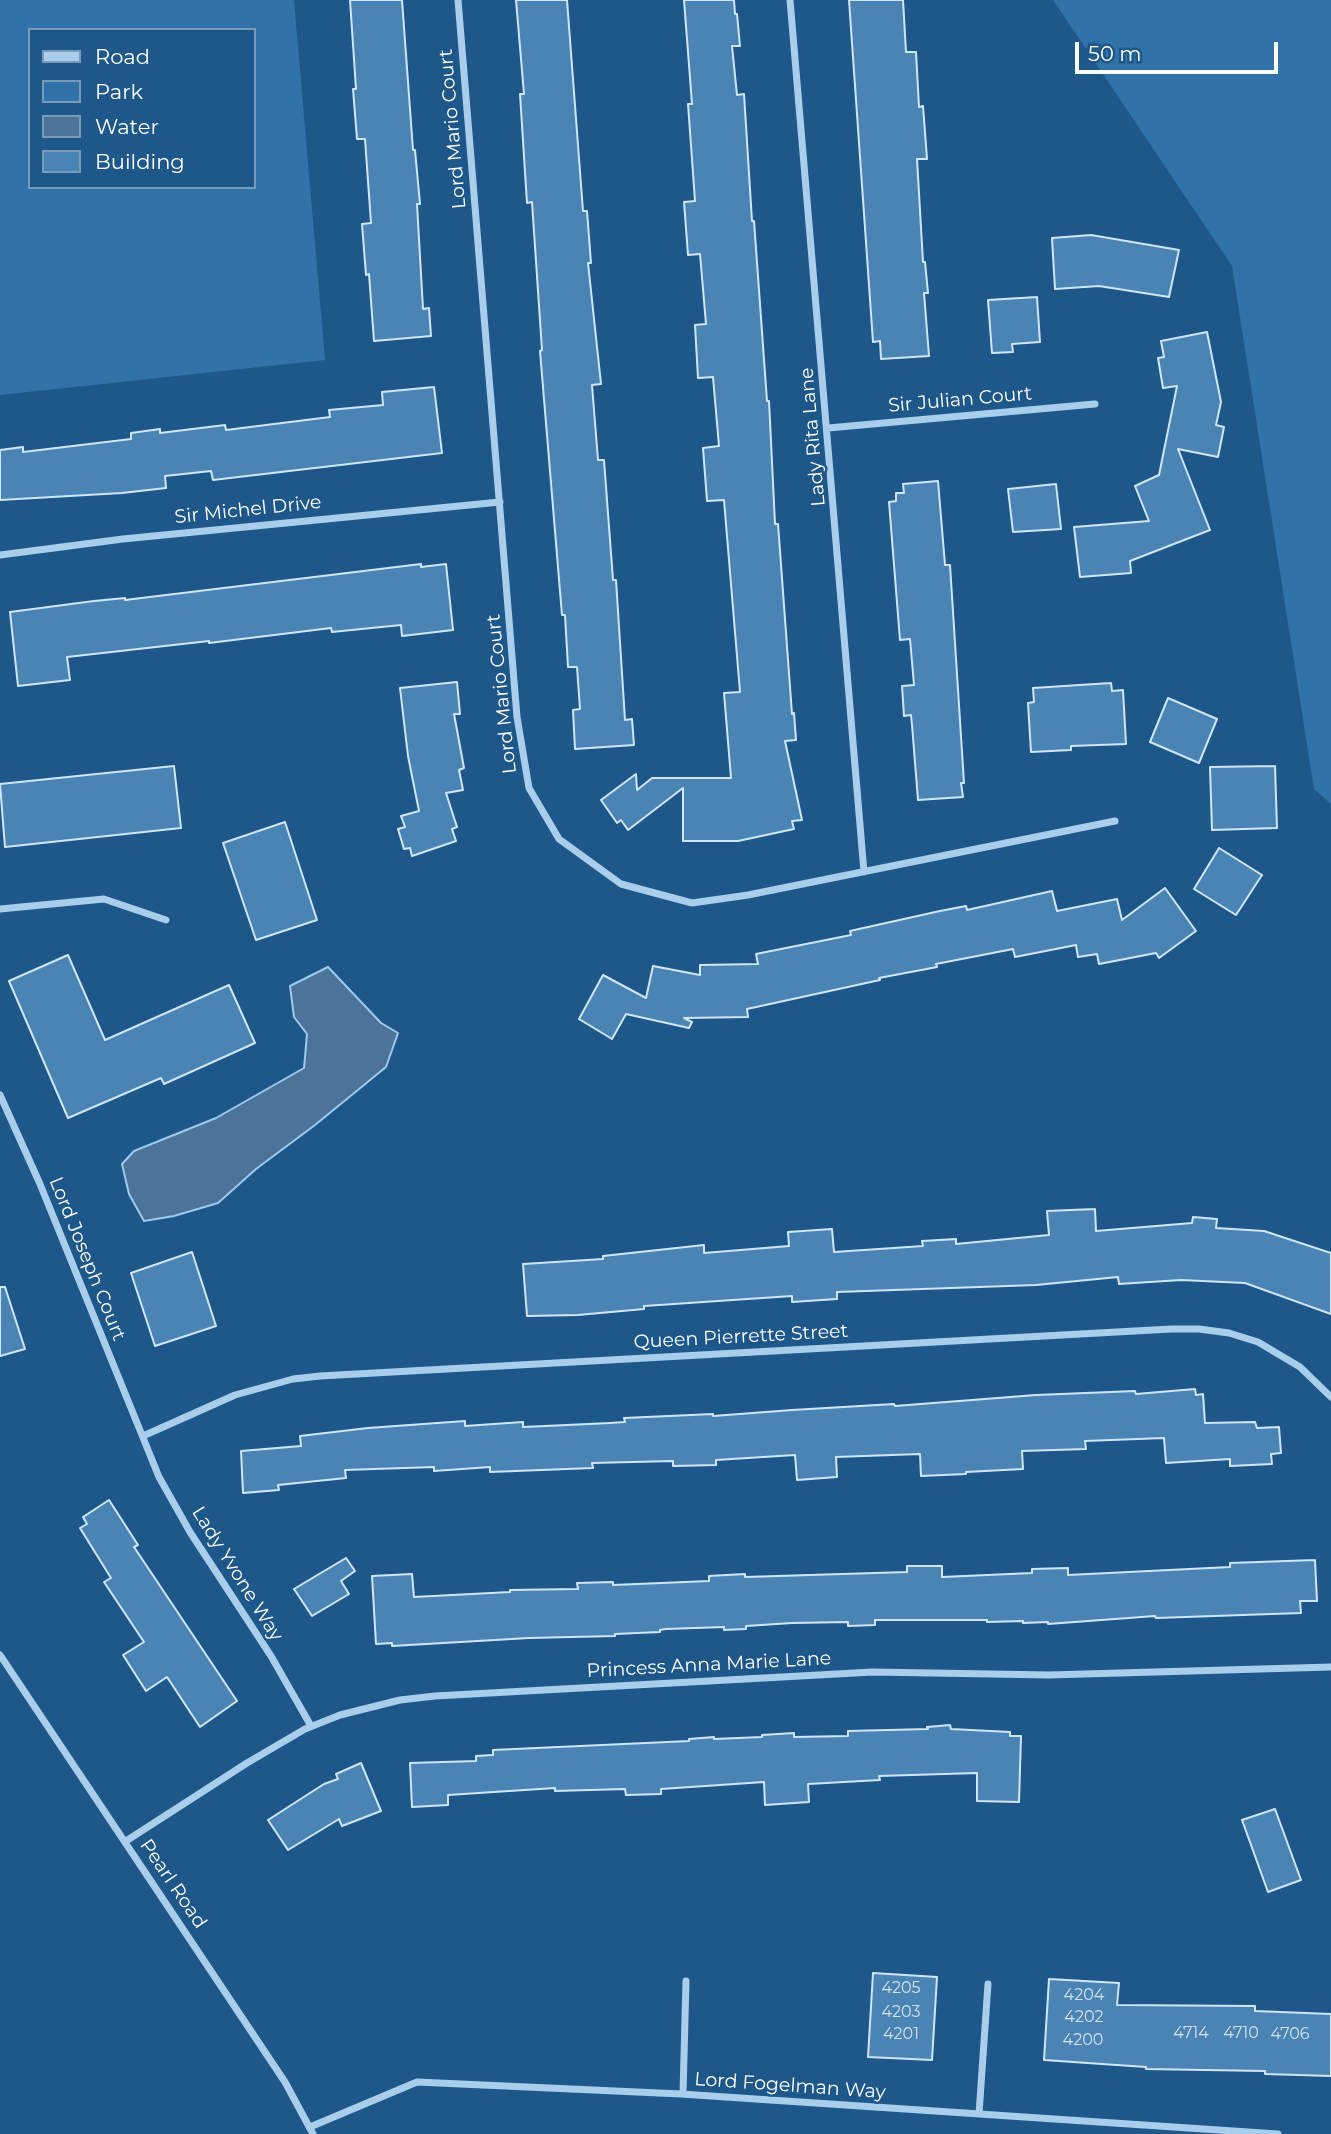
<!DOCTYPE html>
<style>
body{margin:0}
#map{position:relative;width:1331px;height:2134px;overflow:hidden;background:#1e588a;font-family:Montserrat,sans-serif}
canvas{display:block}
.legend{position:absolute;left:28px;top:28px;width:228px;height:161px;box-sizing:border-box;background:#1e588a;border:2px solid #789bb9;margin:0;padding:9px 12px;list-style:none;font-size:21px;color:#fff}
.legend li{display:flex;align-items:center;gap:14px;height:35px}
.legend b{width:35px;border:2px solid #789bb9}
.scale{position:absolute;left:1075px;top:42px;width:203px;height:32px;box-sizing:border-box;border:4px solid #fff;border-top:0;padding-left:9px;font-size:21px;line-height:24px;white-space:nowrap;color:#fff;-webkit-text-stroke:5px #1e588a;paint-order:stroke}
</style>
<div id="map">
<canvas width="1331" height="2134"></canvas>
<ul class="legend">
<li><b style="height:9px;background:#a9ceec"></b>Road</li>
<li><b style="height:19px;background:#3172a8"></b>Park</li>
<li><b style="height:19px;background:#4b7498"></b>Water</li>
<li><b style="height:19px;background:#4a84b4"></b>Building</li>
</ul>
<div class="scale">50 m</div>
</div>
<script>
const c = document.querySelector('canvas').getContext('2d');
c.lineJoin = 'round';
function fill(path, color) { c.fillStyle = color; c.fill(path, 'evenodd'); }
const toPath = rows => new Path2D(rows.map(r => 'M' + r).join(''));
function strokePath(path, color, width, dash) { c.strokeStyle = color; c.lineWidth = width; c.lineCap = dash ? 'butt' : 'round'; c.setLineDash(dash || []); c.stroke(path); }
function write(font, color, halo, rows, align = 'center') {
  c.font = font + ' Montserrat,sans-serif'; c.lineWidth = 5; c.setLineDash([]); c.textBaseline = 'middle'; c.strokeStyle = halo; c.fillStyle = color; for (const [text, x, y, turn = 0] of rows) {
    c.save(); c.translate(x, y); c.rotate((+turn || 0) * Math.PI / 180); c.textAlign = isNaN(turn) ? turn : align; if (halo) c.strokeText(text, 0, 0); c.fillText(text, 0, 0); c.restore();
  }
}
fill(toPath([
 [0,0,294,0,325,360,0,395],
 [30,30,254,30,254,187,30,187],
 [1053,0,1331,0,1331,804,1314,789,1232,266]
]), '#3172a8');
const water = toPath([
 [328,967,381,1023,398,1033,386,1067,315,1125,256,1169,218,1203,174,1216,144,1221,129,1194,122,1164,134,1151,216,1118,304,1068,307,1034,294,1017,290,986,328,967]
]);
fill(water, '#4b7498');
strokePath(water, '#9dcaed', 2);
const building = toPath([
 [350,0,402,0,413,150,415,150,420,204,417,204,423,309,429,308,431,336,374,341,369,274,366,275,362,224,371,223,365,139,357,139,353,89,356,89,350,0],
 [516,0,567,0,583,211,587,211,591,263,588,263,601,384,592,385,598,460,604,460,613,580,616,580,625,720,632,719,634,745,575,749,573,710,580,709,577,667,568,667,565,615,562,615,540,351,542,350,532,202,527,203,520,94,524,94,516,0],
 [684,0,734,0,735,14,737,14,740,46,732,46,737,95,744,94,752,221,754,221,767,401,769,401,775,524,778,524,792,714,794,713,796,740,785,741,802,820,792,821,794,829,738,841,683,841,683,788,628,830,621,820,617,823,601,800,636,774,637,790,652,778,731,778,724,693,740,692,724,500,707,501,703,448,719,446,713,377,698,378,695,325,706,324,700,254,688,255,684,202,695,201,688,104,692,104,684,0],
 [849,0,903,0,906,52,916,52,919,107,923,106,927,159,917,159,923,262,925,262,928,293,924,293,929,356,881,359,880,341,873,342,849,0],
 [1091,235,1179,250,1169,297,1099,286,1055,289,1052,238,1091,235],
 [1037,297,1040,342,1012,344,1013,352,992,353,988,300,1037,297],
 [1207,332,1221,402,1216,425,1224,427,1218,457,1178,449,1210,530,1130,561,1131,573,1080,577,1074,527,1149,521,1135,486,1159,475,1177,386,1163,388,1158,358,1164,357,1161,341,1207,332],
 [434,387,442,453,213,480,211,471,165,476,166,488,122,493,0,500,0,450,23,447,23,452,131,439,131,433,160,429,160,433,225,425,226,430,330,417,329,410,383,405,382,392,434,387],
 [938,481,945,565,950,565,964,783,961,783,963,797,918,800,912,725,911,715,904,716,902,686,914,685,910,639,900,640,889,502,896,501,896,493,904,493,903,484,938,481],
 [1056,484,1061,529,1013,532,1008,489,1056,484],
 [421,564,421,567,446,564,453,630,402,636,401,625,332,632,331,628,209,643,209,641,67,657,70,680,18,686,10,612,94,601,125,598,125,600,421,564],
 [457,682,460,714,454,714,464,768,459,770,463,790,446,793,457,827,452,829,456,841,412,856,410,848,404,849,398,829,405,827,401,816,419,811,408,756,400,688,457,682],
 [1111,683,1112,691,1123,690,1126,744,1071,746,1071,750,1031,752,1028,703,1034,702,1033,688,1111,683],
 [1168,698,1217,719,1199,763,1150,742,1168,698],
 [174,766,181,828,5,847,0,784,174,766],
 [1275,766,1277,828,1212,830,1210,767,1275,766],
 [285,822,317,920,256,940,223,843,285,822],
 [1219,848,1262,875,1236,915,1194,889,1219,848],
 [1165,888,1196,931,1159,958,1156,953,1099,964,1097,954,1078,957,1076,945,1015,957,1013,949,936,964,937,967,879,978,880,980,747,1009,748,1017,684,1018,692,1022,689,1028,626,1014,612,1039,579,1019,603,975,646,998,653,966,700,975,700,965,758,964,756,954,851,935,850,931,940,911,966,906,967,910,1052,891,1057,911,1117,899,1122,920,1165,888],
 [68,955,105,1040,229,985,255,1043,164,1084,161,1078,68,1118,9,981,68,955],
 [1095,1209,1096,1231,1192,1223,1193,1217,1217,1219,1216,1228,1264,1231,1331,1253,1331,1314,1245,1283,1181,1280,1119,1284,1118,1277,1036,1285,837,1292,837,1299,792,1302,792,1296,644,1306,644,1309,578,1315,527,1316,523,1264,603,1259,603,1256,704,1245,704,1253,789,1246,788,1232,832,1229,834,1252,923,1246,922,1241,956,1239,956,1244,1049,1235,1047,1211,1095,1209],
 [192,1252,216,1326,155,1346,131,1273,192,1252],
 [0,1287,5,1287,25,1349,0,1356,0,1287],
 [1195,1389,1196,1395,1203,1394,1205,1423,1255,1422,1257,1428,1279,1427,1281,1453,1271,1454,1272,1464,1230,1466,1230,1459,1166,1463,1164,1438,1085,1441,1086,1449,1022,1451,1023,1469,966,1472,966,1474,921,1476,920,1454,836,1457,837,1477,797,1480,795,1455,716,1460,716,1465,673,1466,673,1461,592,1463,593,1468,490,1472,490,1467,434,1471,434,1467,345,1470,346,1478,278,1485,279,1490,243,1493,241,1451,301,1446,300,1436,368,1428,465,1421,465,1426,523,1422,523,1427,610,1423,625,1422,624,1418,713,1414,713,1416,792,1410,894,1404,895,1406,1036,1395,1135,1391,1136,1394,1195,1389],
 [109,1500,138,1545,134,1547,237,1701,200,1727,167,1677,146,1691,123,1655,144,1642,104,1582,111,1578,80,1528,87,1524,83,1517,109,1500],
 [346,1558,355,1571,341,1581,349,1594,312,1616,294,1589,346,1558],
 [1315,1560,1317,1601,1300,1601,1301,1613,1156,1618,1155,1616,1048,1624,1048,1622,1023,1623,1023,1621,987,1622,987,1620,875,1620,875,1625,848,1626,848,1622,792,1623,746,1626,746,1629,724,1630,724,1627,666,1629,660,1630,660,1632,615,1634,615,1636,529,1638,392,1646,392,1643,376,1644,372,1576,412,1574,414,1597,510,1592,510,1590,578,1589,577,1583,613,1582,613,1585,709,1581,709,1576,745,1574,745,1577,907,1572,907,1566,942,1566,942,1577,1032,1573,1032,1569,1068,1568,1068,1575,1230,1567,1230,1563,1315,1560],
 [950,1725,951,1729,1010,1732,1010,1736,1021,1736,1019,1802,977,1801,977,1773,879,1776,880,1780,808,1784,809,1802,765,1805,764,1782,661,1789,661,1794,626,1795,625,1789,555,1791,555,1788,448,1795,448,1805,412,1807,410,1763,476,1761,476,1756,493,1755,493,1750,689,1741,689,1739,714,1737,714,1739,762,1737,762,1735,794,1733,794,1737,848,1736,848,1731,928,1729,927,1727,950,1725],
 [361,1763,381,1811,342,1826,339,1819,288,1850,268,1820,324,1784,338,1779,336,1774,361,1763],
 [1275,1809,1301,1880,1268,1892,1242,1820,1275,1809],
 [873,1973,937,1977,932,2060,868,2057,873,1973],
 [1049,1979,1119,1983,1117,2005,1255,2006,1255,2011,1331,2014,1331,2076,1265,2074,1265,2071,1146,2069,1146,2067,1044,2060,1049,1979]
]);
fill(building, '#4a84b4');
strokePath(building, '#cfe6f9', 2);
strokePath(toPath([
 [458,0,517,717,529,788,559,839,621,884,692,903,748,895,1115,821],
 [790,0,864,872],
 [828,428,1095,404],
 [0,555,123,539,500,502],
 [0,909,104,899,166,920],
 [0,1095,40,1184,159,1477,190,1532,271,1656,311,1726],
 [143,1436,235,1395,293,1379,320,1376,1171,1329,1199,1329,1229,1333,1258,1342,1300,1367,1331,1397],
 [0,1655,285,2082,313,2134],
 [126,1841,247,1763,305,1729,340,1715,400,1700,435,1696,873,1672,1049,1675,1331,1667],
 [683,2094,686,1981],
 [979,2114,988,1984],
 [310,2127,417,2082,681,2094,1278,2134]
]), '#a9ceec', 7);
write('16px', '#d2e0ec', null, [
 ["4205",901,1988],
 ["4204",1084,1995],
 ["4203",901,2012],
 ["4202",1084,2017],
 ["4714",1191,2033],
 ["4710",1241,2033],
 ["4201",901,2034],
 ["4706",1290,2034],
 ["4200",1083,2040]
]);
write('19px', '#fff', '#1e588a', [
 ["Lord Mario Court",453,129,-95],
 ["Sir Julian Court",960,400,-5],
 ["Lady Rita Lane",813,437,-95],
 ["Sir Michel Drive",248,510,-6],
 ["Lord Mario Court",502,694,-96],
 ["Lord Joseph Court",87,1259,68],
 ["Queen Pierrette Street",741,1337,-3],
 ["Lady Yvone Way",237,1574,58],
 ["Princess Anna Marie Lane",709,1665,-3],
 ["Pearl Road",173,1884,56],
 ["Lord Fogelman Way",790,2086,4]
]);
</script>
